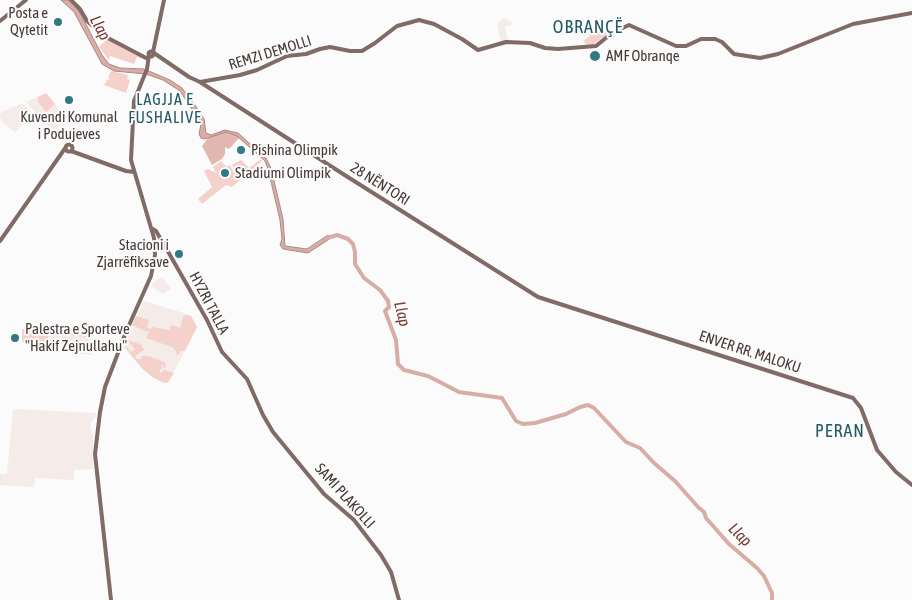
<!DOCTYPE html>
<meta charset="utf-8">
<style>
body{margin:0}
canvas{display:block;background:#fbfbfb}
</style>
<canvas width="912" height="600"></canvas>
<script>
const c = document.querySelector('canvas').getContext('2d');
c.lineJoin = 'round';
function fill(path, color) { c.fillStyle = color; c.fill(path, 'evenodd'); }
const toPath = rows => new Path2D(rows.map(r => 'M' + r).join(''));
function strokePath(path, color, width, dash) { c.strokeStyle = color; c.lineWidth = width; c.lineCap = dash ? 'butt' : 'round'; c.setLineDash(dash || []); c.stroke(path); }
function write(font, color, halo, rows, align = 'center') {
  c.font = font + ' "Asap Condensed",sans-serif'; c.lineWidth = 4; c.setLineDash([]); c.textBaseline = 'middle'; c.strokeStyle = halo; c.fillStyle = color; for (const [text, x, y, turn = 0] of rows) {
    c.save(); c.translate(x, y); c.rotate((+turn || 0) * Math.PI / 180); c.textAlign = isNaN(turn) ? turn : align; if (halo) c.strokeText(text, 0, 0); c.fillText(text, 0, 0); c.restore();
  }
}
fill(toPath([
 [504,18,514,24,505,27,508,40,501,42,497,23],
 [46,93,67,119,53,132,26,102],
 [23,103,33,115,15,132,4,124,0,118,0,114,1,112],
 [162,277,171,289,163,294,151,286,155,281],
 [144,301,190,315,197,327,168,383,165,383,144,371,123,347],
 [38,325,85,329,93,355,37,350],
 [13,409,96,413,95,418,91,422,90,428,93,436,93,469,74,470,74,480,35,478,34,487,0,485,0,474,7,474]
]), '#f5ecea');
fill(toPath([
 [594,26,604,30,607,34,593,45,585,44,584,40,590,36,588,27],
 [107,39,149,61,137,57,134,64,110,56,109,60,99,47],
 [111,71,128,75,127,79,130,80,126,93,104,85,107,80,110,79,108,77],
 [46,93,55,104,46,112,39,103,47,97,38,103,38,97],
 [261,159,262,161,232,187,226,185,202,204,198,199,212,187,204,171,208,169,216,173,213,167,221,161,227,167,230,165,234,173,236,171,232,165,233,164,241,160,249,168],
 [184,315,191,316,197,327,185,351,181,351,177,356,176,351,172,347,146,338,150,330,147,332,132,325,136,316,149,320,147,327,150,329,152,327,170,330,171,325,184,329,180,327],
 [38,325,85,329,87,337,48,333,48,338,45,338,44,351,37,350,37,334,42,334,42,327,38,326],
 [22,329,37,330,36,343,22,342],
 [126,339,142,345,142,348,145,349,135,356,137,359,141,359,142,356,148,356,154,358,153,361,155,358,166,363,165,368,163,368,164,365,163,364,159,373,161,373,164,370,174,373,168,382,164,383,152,377,142,368,125,347,126,346,131,352,135,349]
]), '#f4d1ca');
fill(toPath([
 [225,131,238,134,240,137,229,149,225,147,225,154,222,159,212,165,202,146,208,138]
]), '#e2b7af');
const water = toPath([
 [61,0,69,0,79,11,102,55,109,64,120,68,144,69,170,80,182,88,195,105,204,119,206,133,211,135,225,130,238,133,266,158,271,168,283,219,285,246,307,249,328,235,331,238,308,253,283,249,280,245,282,239,280,220,268,169,265,161,237,136,226,132,205,139,201,138,199,134,201,124,199,120,180,91,163,80,146,74,114,71,102,64,74,12,61,0]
]);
fill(water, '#d8ada5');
strokePath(water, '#ac8a84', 1);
strokePath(toPath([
 [327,238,337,235,348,239,353,244,355,252,355,264,364,278,380,290,388,301,389,307,385,311,396,340,398,364,404,370,428,376,459,392,502,398,516,421,523,424,535,423,566,414,580,407,588,405,594,408,626,442,640,448,654,463,675,481,698,507,704,512,706,518,729,544,757,568,764,576,772,593,772,600]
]), '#d8ada5', 4);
strokePath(toPath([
 [71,0,80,9,87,21,106,37,148,59],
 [0,21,26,0],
 '148.5 54a2.5 2.5 0 1 1 5 0a2.5 2.5 0 1 1-5 0Z',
 [153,52,164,0],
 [154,53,189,77,200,82,343,174,538,297,853,398,861,408,877,450,896,472,912,485],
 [200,82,240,75,257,70,287,56,306,54,320,49,330,47,350,51,362,51,375,43,397,26,419,20,434,24,462,39,478,50,506,42,530,43,545,48,558,49,596,46,612,33,629,25,676,46,686,46,701,39,715,39,722,42,734,54,760,58,778,54,853,24,912,13],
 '65.5 148a3.5 3.5 0 1 1 7 0a3.5 3.5 0 1 1-7 0Z',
 [71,151,126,171,134,172],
 [151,228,156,231,166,248,207,320,222,352,247,379,263,415,273,432,324,494,354,520,381,555,391,572,399,600],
 [0,241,66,147],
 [111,600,95,454,100,412,105,387,126,332,151,276,155,255,154,238,131,160,134,101,147,69,149,55]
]), '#806b67', 4);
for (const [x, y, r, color] of [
 [58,22,5,"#327885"],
 [595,56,6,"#327885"],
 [69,100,5,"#327885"],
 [241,150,5,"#327885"],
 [225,173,5,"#327885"],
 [179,254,5,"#327885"],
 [15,338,5,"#327885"]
]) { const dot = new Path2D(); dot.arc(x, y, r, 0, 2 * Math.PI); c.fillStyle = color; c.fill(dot); strokePath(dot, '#fbfbfb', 2); }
write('15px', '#473936', '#fbfbfb', [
 ["Posta e",48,13,"right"],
 ["Qytetit",48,30,"right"],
 ["AMF Obranqe",606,56],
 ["Kuvendi Komunal",69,117,"center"],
 ["i Podujeves",69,134,"center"],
 ["Pishina Olimpik",251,150],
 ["Stadiumi Olimpik",235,173],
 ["Stacioni i",169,245,"right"],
 ["Zjarrëfiksave",169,262,"right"],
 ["Palestra e Sporteve",25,329],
 ["\"Hakif Zejnullahu\"",25,346]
], 'left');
write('15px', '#473936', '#fbfbfb', [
 ["REMZI DEMOLLI",270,53,-17],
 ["28 NËNTORI",380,184,32],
 ["HYZRI TALLA",209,303,62],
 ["ENVER RR. MALOKU",750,352,18],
 ["SAMI PLAKOLLI",345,496,48]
]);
write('italic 16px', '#733b31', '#fbfbfb', [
 ["Llap",100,28,62],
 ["Llap",402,314,76],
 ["Llap",740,535,44]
]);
c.letterSpacing = '1px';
write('16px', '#225964', '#fbfbfb', [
 ["LAGJJA E",165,100],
 ["FUSHALIVE",165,118]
]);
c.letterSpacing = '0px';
c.letterSpacing = '1px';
write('18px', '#225964', '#fbfbfb', [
 ["OBRANÇË",588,27],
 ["PERAN",840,431]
]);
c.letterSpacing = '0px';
</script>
